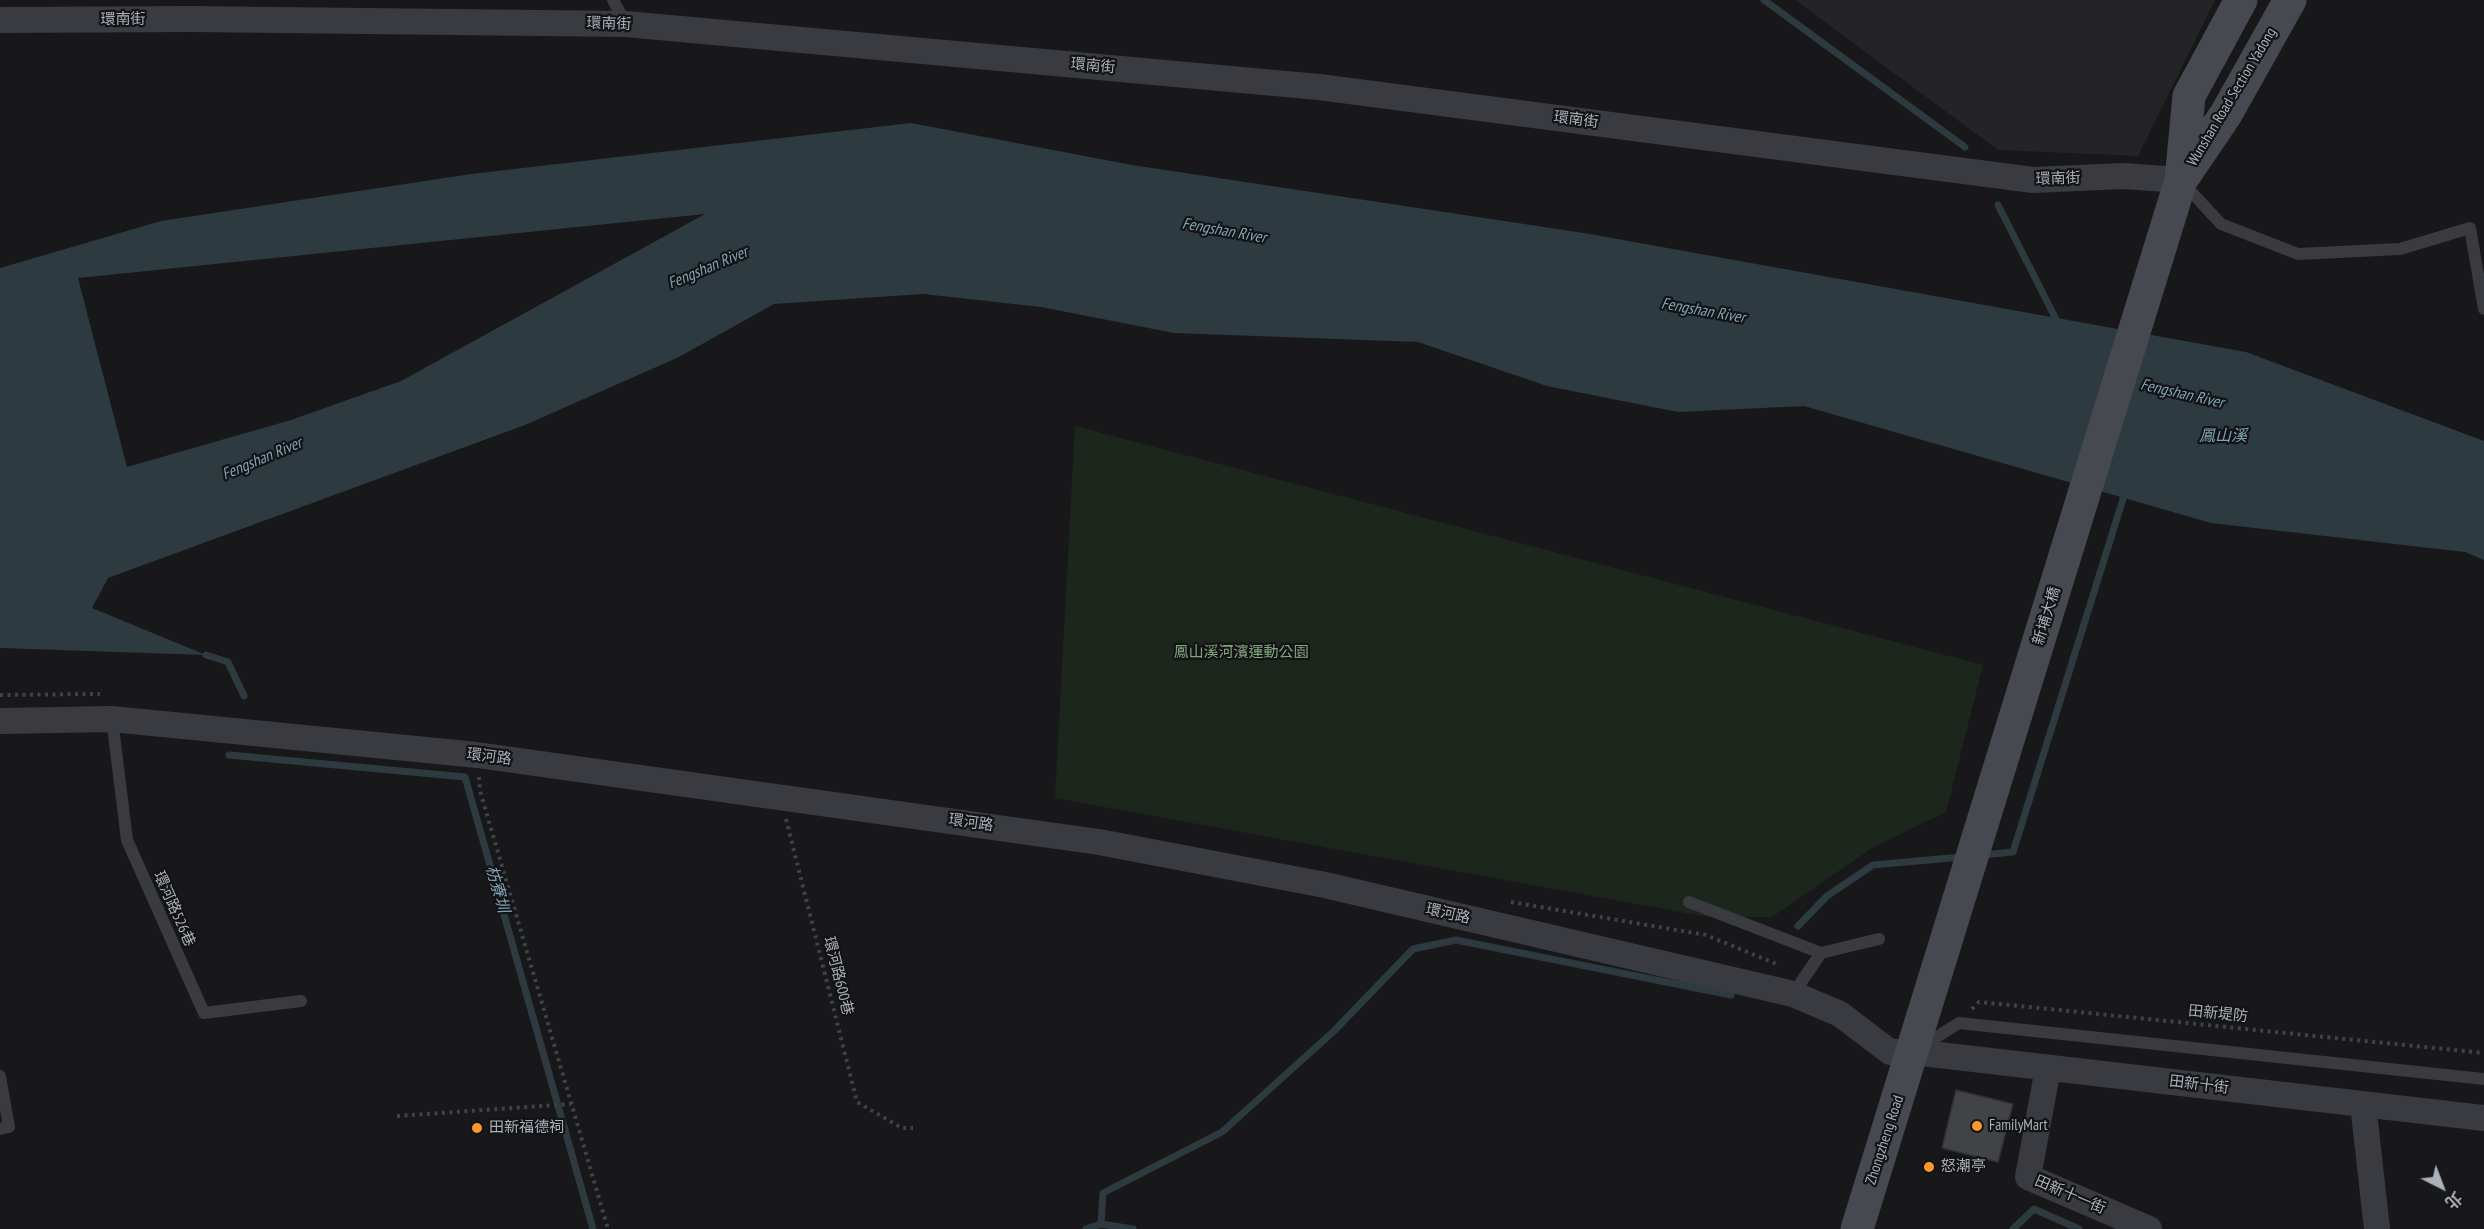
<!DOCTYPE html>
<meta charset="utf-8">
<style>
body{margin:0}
#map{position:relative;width:2484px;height:1229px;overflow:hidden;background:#18181a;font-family:"PT Sans Narrow","Noto Sans TC",sans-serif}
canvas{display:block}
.north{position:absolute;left:2412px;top:1157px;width:60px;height:60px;-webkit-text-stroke:4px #131315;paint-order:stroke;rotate:138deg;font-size:16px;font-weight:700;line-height:24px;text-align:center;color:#a9b1bb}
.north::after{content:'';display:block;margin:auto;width:21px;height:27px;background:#a9b1bb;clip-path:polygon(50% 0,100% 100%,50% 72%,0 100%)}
</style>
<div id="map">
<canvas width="2484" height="1229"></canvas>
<div class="north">北</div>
</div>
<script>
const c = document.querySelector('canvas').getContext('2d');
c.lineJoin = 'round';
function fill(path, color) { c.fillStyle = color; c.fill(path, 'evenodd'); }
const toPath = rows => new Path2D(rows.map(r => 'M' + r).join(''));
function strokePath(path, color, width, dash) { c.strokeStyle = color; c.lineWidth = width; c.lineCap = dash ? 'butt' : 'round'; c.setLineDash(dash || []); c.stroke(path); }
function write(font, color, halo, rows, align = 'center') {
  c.font = font + ' "PT Sans Narrow","Noto Sans TC",sans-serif'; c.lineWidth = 4.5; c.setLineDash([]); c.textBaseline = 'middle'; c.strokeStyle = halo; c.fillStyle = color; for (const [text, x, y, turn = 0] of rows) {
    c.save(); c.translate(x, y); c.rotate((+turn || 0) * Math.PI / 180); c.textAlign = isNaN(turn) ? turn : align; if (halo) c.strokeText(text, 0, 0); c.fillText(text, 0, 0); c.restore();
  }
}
fill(toPath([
 [1795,0,2215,0,2138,156,1998,150]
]), '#242427');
fill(toPath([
 [1075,426,1983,665,1946,812,1872,848,1772,917,1708,917,1055,798]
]), '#1d261d');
fill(toPath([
 [911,123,1132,165,1584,233,2246,352,2484,441,2484,560,2465,552,2211,523,1804,406,1678,412,1547,386,1418,342,1174,333,1041,307,923,294,774,304,679,357,525,425,108,578,92,608,206,655,0,648,0,268,161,221,471,174],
 [705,214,401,381,291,420,127,467,78,278]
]), '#2d3a3f');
strokePath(toPath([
 [1764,0,1965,147],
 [1998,205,2058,323],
 [206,655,228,662,244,696],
 [229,755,465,777,593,1229],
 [1982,855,2013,852,2123,499],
 [1798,926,1827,896,1873,865,1962,857],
 [1101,1224,1103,1193,1222,1132,1334,1031,1413,949,1456,940,1731,995],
 [1086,1229,1101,1224,1133,1229],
 [2013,1229,2034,1209,2079,1229]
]), '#2d3a3f', 7);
const building = toPath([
 [1956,1090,2013,1104,1998,1162,1942,1148,1956,1090]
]);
fill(building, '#424347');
strokePath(building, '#323236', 1.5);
strokePath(toPath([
 [0,695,100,694],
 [479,777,480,791,608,1229],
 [786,819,857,1102,902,1128,913,1128],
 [1511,902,1706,935,1779,965],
 [1972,1009,1979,1002,2484,1053],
 [397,1116,571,1104]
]), '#3f4247', 4, [3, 4.5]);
strokePath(toPath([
 [613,0,626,24],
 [2184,184,2221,224,2298,254,2400,249,2470,228,2484,309],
 [112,719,127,840,204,1013,301,1001],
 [1689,902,1821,953,1879,939],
 [1793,994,1821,953],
 [1919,1048,1959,1023,2484,1079],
 [0,1076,9,1127,0,1129]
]), '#393b40', 12);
strokePath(toPath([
 [0,20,191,19,626,24,1319,87,2033,180,2123,176,2181,180],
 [0,721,112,719,477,755,1099,842,1325,885,1793,994,1840,1014,1890,1052,1913,1052,2484,1118],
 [2048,1068,2028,1177,2149,1229],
 [2363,1104,2377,1229]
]), '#393b40', 26);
strokePath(toPath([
 [2184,176,2226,114,2290,0],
 [1857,1229,2181,180,2189,96,2241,0]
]), '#464a50', 33);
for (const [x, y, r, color] of [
 [1977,1126,6,"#fc972e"],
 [477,1128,6,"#fc972e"],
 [1929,1167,6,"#fc972e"]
]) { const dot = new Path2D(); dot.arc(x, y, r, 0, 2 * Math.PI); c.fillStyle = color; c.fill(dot); strokePath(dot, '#131315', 2); }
write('15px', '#a9b1bb', '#131315', [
 ["環南街",123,20],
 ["環南街",609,24,2],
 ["環南街",1093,66,5],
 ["Wunshan Road Section Yadong",2232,97,-59],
 ["環南街",1576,120,7],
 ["環南街",2058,179,-2],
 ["新埔大橋",2047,616,-73],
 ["環河路",489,757,7],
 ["環河路",971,823,8],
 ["環河路526巷",174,909,66],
 ["環河路",1448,914,13],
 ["環河路600巷",838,976,76],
 ["田新堤防",2218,1014,6],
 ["田新十街",2199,1085,7],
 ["Zhongzheng Road",1885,1140,-72],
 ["田新十一街",2070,1195,23]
]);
write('15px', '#83a77f', '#131315', [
 ["鳳山溪河濱運動公園",1241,653]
]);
write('15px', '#a9b1bb', '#131315', [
 ["FamilyMart",1989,1126],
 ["田新福德祠",489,1128],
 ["怒潮亭",1941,1167]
], 'left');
write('italic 16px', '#7fa6b7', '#131315', [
 ["Fengshan River",1224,231,10],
 ["Fengshan River",708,268,-23],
 ["Fengshan River",1703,311,10],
 ["Fengshan River",2182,394,13],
 ["鳳山溪",2223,436],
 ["Fengshan River",262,459,-23],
 ["枋寮圳",497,889,74]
]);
</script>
